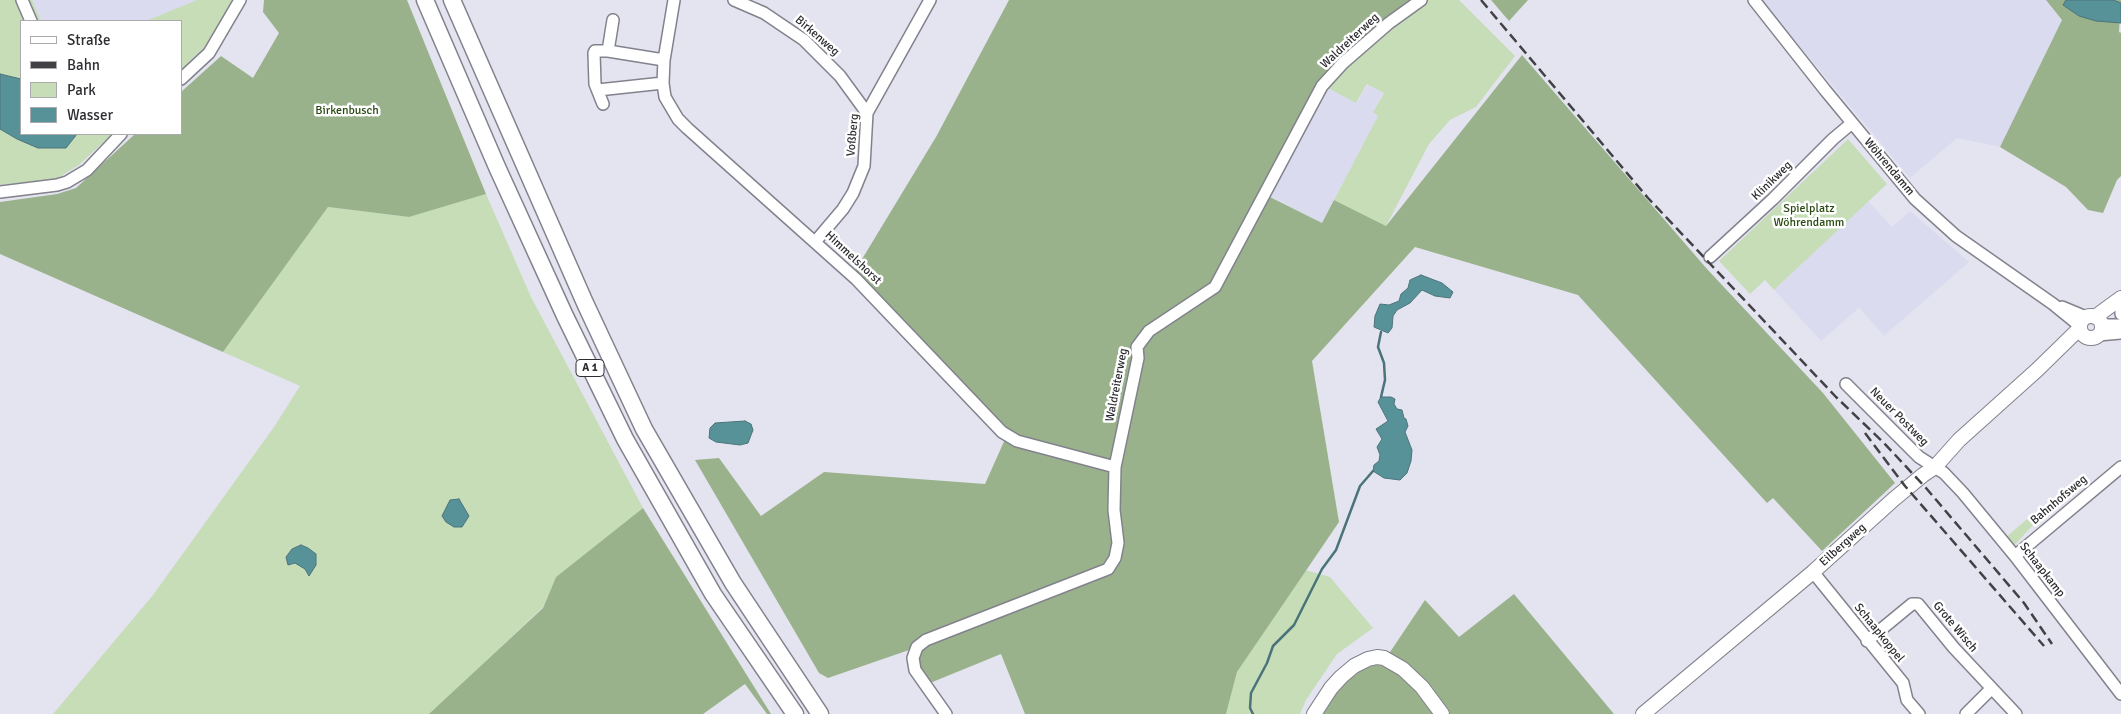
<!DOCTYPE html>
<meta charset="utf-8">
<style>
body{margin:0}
#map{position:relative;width:2121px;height:714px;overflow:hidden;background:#e4e4f0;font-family:Signika,sans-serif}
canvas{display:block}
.legend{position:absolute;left:20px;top:20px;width:162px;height:115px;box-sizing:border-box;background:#fff;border:1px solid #ababad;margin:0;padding:6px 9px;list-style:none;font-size:15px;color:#2e2e32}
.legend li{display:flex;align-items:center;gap:10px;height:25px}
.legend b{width:25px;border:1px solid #ababad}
</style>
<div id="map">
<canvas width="2121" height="714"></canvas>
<ul class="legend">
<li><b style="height:6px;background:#fff"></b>Straße</li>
<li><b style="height:6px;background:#414146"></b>Bahn</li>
<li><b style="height:14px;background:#c6ddb8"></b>Park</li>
<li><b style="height:14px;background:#589299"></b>Wasser</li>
</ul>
</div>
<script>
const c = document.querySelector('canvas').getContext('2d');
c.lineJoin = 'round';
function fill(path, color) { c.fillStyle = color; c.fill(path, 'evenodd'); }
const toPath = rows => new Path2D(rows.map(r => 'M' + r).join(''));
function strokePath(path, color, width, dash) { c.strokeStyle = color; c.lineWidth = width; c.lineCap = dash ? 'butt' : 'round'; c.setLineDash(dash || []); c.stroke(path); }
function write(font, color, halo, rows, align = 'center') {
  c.font = font + ' Signika,sans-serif'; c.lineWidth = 5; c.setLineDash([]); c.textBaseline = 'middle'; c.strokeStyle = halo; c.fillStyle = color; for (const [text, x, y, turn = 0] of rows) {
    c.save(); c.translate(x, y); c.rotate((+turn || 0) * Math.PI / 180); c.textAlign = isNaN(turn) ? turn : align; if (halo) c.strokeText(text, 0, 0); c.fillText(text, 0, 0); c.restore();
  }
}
fill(toPath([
 [32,0,200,0,147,21,41,21],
 [1761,0,2046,0,2062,20,2000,147,1957,138,1910,178],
 [1368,84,1383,93,1373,112,1379,115,1322,223,1268,195,1326,87,1357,103],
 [1868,201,1892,227,1910,211,1969,262,1884,336,1859,308,1821,341,1774,290]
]), '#dbdbef');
fill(toPath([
 [0,0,32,0,41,21,21,21,21,134,112,134,79,165,56,179,0,185],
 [197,0,232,0,211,41,181,69,181,21,146,21],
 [1427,0,1459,0,1515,56,1476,107,1450,120,1429,144,1386,226,1334,200,1378,116,1373,112,1384,93,1367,84,1356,103,1326,87,1352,60],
 [1848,139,1887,184,1774,290,1765,280,1750,294,1719,261],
 [486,194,531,297,643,508,556,577,543,607,430,714,53,714,153,595,274,427,300,386,223,352,328,207,409,217],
 [2027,519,2033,525,2012,548,2004,539],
 [1305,570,1330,577,1373,628,1337,654,1306,700,1300,714,1226,714,1237,672]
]), '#c6ddb8');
fill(toPath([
 [264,0,407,0,486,194,409,217,328,207,223,352,0,254,0,202,57,194,76,188,135,134,181,134,181,92,221,56,253,78,279,33,263,12],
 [1009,0,1416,0,1341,61,1262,193,1322,223,1334,200,1386,226,1522,55,1707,269,1823,393,1895,483,1822,551,1773,498,1767,503,1578,295,1415,247,1312,361,1339,522,1237,672,1226,714,1025,714,1001,654,930,683,909,650,828,678,819,673,695,460,719,458,761,516,824,472,985,484,1006,437,853,274,936,137],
 [1491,0,1528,0,1509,21],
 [2046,0,2121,0,2119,32,2121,33,2121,176,2117,180,2103,213,2088,210,2066,187,2000,147,2062,20],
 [643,508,771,714,767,714,745,684,703,714,429,714,543,608,556,577],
 [1514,594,1614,714,1323,714,1330,700,1346,681,1362,670,1384,661,1425,600,1459,637]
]), '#99b28b');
const water = toPath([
 [2066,0,2113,0,2121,3,2121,23,2096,21,2079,16,2063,5,2066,0],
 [0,74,21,79,21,134,77,134,66,148,38,148,17,139,0,129,0,74],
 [1421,275,1442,283,1453,292,1450,298,1435,296,1422,290,1410,303,1397,310,1393,316,1392,328,1388,333,1374,327,1375,316,1380,304,1389,305,1399,301,1401,294,1408,288,1410,280,1421,275],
 [1381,397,1391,397,1395,399,1394,404,1397,409,1402,410,1404,418,1406,419,1408,426,1405,432,1412,450,1411,461,1407,473,1400,480,1384,478,1373,471,1374,465,1379,461,1380,455,1377,447,1382,439,1376,429,1388,421,1378,402,1381,397],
 [745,421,751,424,753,430,748,443,740,445,716,442,709,438,710,428,715,423,745,421],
 [459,499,469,516,462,527,454,527,446,522,442,516,450,500,459,499],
 [301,545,308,548,316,554,316,565,309,576,305,569,295,563,288,565,286,557,292,549,301,545]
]);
fill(water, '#589299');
strokePath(water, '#4b747a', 1);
strokePath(toPath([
 [1381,332,1378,347,1384,363,1385,380,1381,397],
 [1253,714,1250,708,1251,693,1267,663,1273,646,1294,625,1322,569,1336,550,1360,486,1373,471]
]), '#4b747a', 2.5);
const minor = toPath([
 [22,0,31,21],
 [674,0,664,60,663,83,665,97,678,119,687,128,856,279,1002,432,1017,441,1115,467],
 [734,0,764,13,804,40,840,76,867,113],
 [1754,0,1825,90,1915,199,1956,236,2053,304,2080,326],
 [608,51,613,20],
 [181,79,209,53,240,0],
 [598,90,663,83],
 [603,104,595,84,594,53,595,51,608,51,664,60],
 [0,192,57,185,67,182,87,170,121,134],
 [815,242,843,209,853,193,864,166,867,113,930,0],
 [1710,257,1773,199,1833,139,1852,123],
 [2062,307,2086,317],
 [2121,309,2121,314],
 [2101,325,2121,325],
 [2098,335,2121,333],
 [1846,384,1919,457,1944,473,1963,493,2015,556,2121,694],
 [2015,556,2121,467],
 [1813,572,1903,683,1907,700,1919,714],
 [1867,641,1912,604,1918,604,1954,648,2016,714],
 [946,714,915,670,913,658,917,647,926,640,1108,569,1115,558,1118,543,1114,510,1115,467,1138,358,1137,347,1149,331,1215,287,1322,86,1343,63,1389,23,1421,0],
 [1966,714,1991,689]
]);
const major = toPath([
 '2080 327a11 11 0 1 1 22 0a11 11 0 1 1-22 0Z',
 [2095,317,2121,298],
 [1314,714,1331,688,1341,677,1354,666,1368,659,1377,657,1384,658,1403,669,1422,687,1442,714],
 [1643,714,1813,572,1894,499,1923,475,1935,467,1959,440,2037,370,2080,328]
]);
const highway = toPath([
 [425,0,497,167,565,316,625,439,713,594,795,714],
 [452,0,585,303,644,429,733,583,820,714]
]);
strokePath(minor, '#82828d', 14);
strokePath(major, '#82828d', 16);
strokePath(highway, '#82828d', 19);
strokePath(minor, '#fff', 11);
strokePath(major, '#fff', 14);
strokePath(highway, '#fff', 16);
strokePath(toPath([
 [1481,0,1648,198,1836,397,1884,443,1926,488,2024,603,2052,644],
 [1865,433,1905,486,2044,646]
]), '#414146', 2.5, [10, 5]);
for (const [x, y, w] of [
 [590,368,28]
]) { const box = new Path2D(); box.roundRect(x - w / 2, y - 8.5, w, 17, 4); c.fillStyle = '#fff'; c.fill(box); strokePath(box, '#2e2e32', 1); }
write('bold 11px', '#2e2e32', null, [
 ["A 1",590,368]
]);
write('12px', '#2e2e32', '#fff', [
 ["Birkenweg",817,36,41],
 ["Waldreiterweg",1350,41,-43],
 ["Voßberg",853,135,-85],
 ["Wöhrendamm",1889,167,50],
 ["Klinikweg",1772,181,-44],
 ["Himmelshorst",853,258,43],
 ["Waldreiterweg",1117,385,-79],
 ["Neuer Postweg",1899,417,45],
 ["Bahnhofsweg",2059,500,-40],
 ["Eilbergweg",1843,545,-42],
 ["Schaapkamp",2042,570,52],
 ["Grote Wisch",1955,627,50],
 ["Schaapkoppel",1879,633,51]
]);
write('12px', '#294910', '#fff', [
 ["Birkenbusch",347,111],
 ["Spielplatz",1809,209],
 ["Wöhrendamm",1809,223]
]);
</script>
